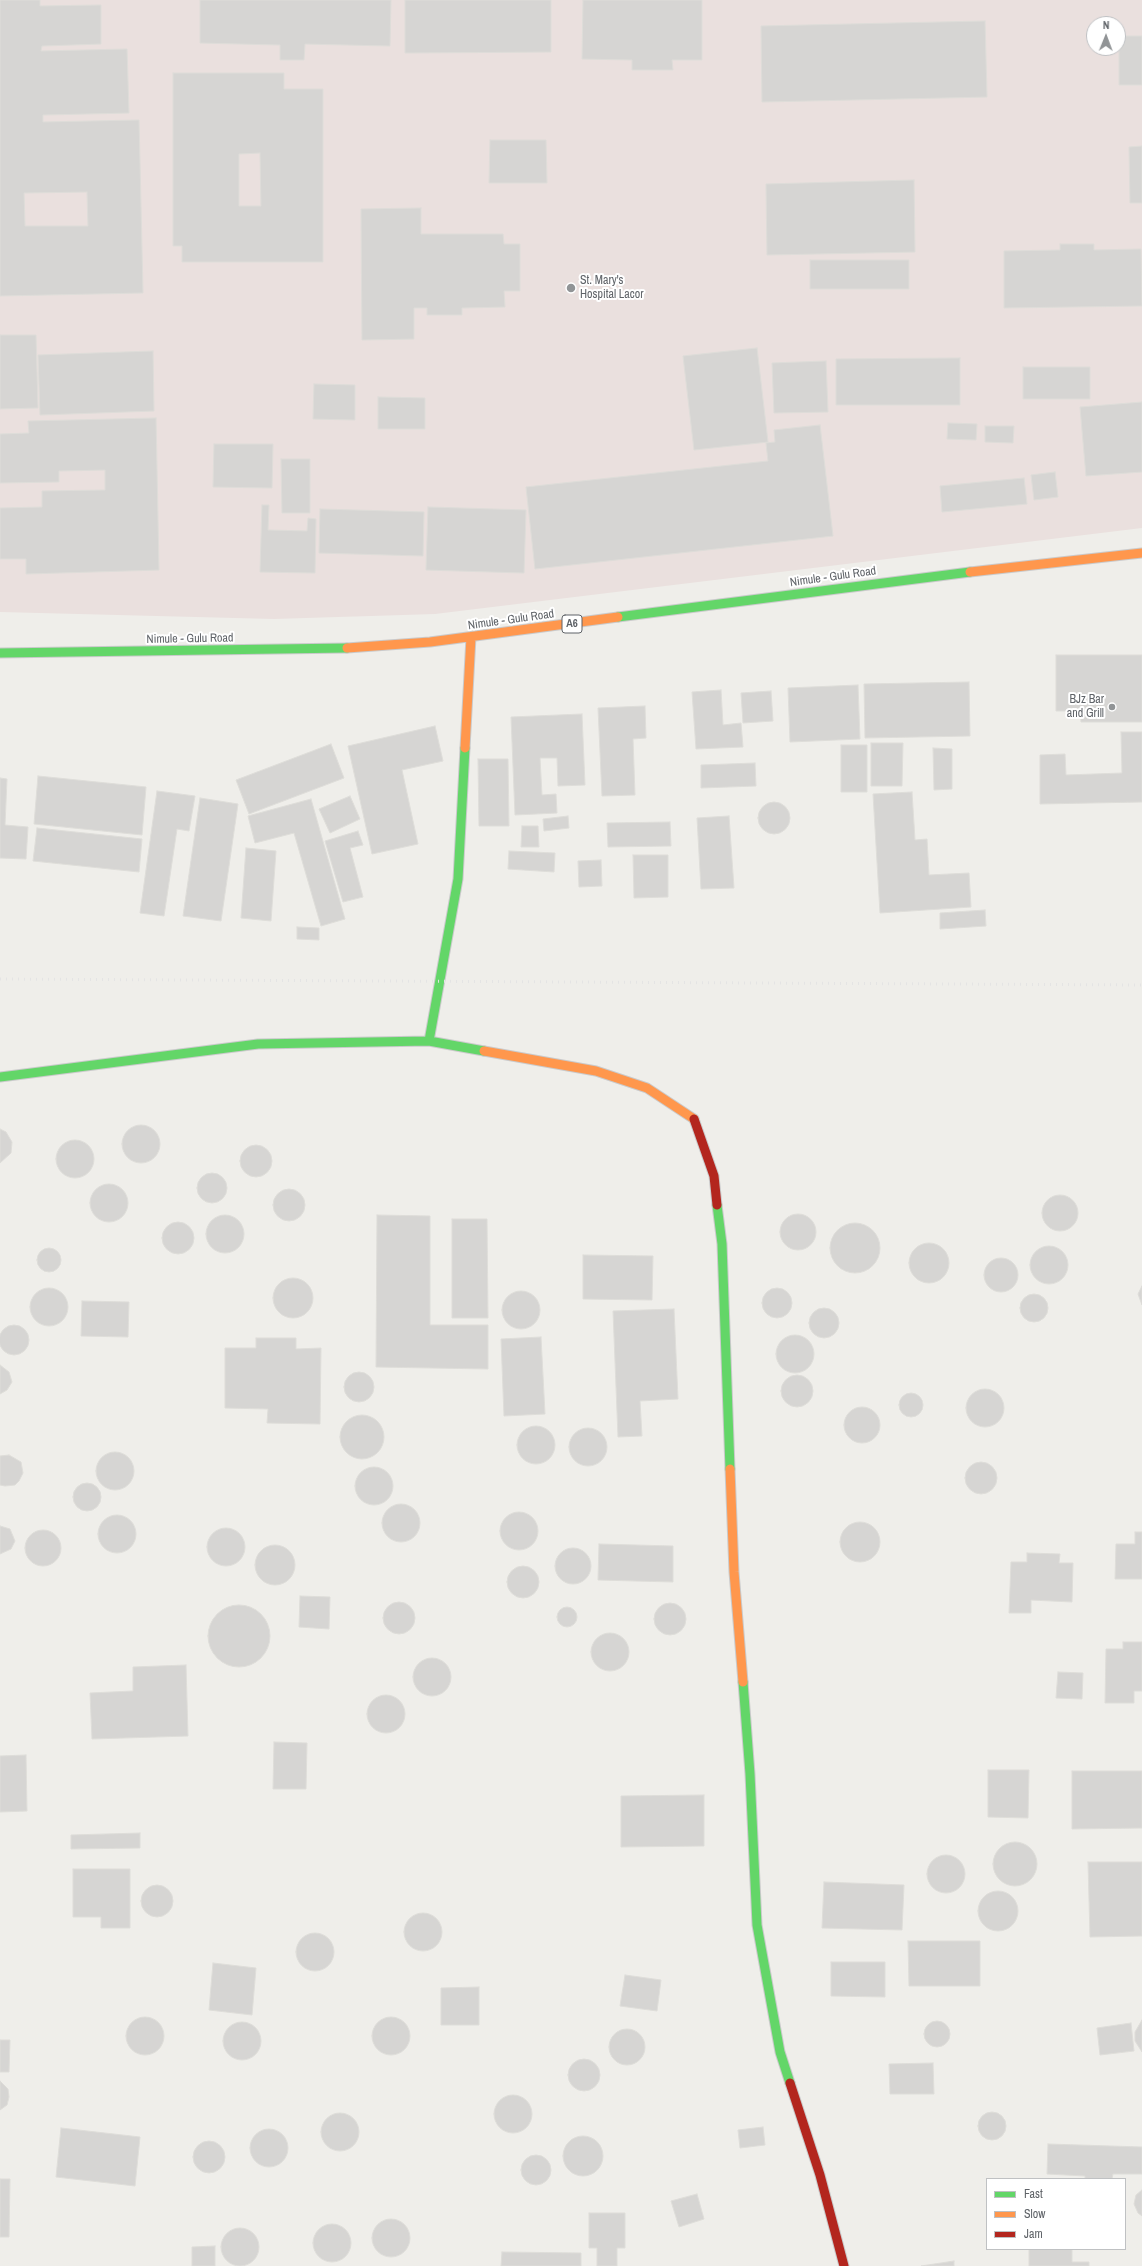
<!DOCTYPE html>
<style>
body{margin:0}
#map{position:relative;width:1142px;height:2266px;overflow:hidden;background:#efeeea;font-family:"Archivo Narrow",sans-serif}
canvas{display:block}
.legend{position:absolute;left:986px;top:2178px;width:140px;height:72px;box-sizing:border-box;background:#fff;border:1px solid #bfc1c3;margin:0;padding:5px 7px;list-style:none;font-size:12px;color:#5f6368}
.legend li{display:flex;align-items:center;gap:8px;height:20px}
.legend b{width:20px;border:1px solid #bfc1c3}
.north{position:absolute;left:1086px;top:16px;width:40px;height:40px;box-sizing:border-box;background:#fff;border:1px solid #bfc1c3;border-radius:50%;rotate:1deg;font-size:11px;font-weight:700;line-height:16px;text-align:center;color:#5f6368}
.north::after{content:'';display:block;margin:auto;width:14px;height:18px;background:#919496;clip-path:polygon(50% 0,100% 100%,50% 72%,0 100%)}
</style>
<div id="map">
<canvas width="1142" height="2266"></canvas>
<ul class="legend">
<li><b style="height:5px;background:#63d668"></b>Fast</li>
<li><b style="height:5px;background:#ff974d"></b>Slow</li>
<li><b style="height:5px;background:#b3261e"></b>Jam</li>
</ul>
<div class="north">N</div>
</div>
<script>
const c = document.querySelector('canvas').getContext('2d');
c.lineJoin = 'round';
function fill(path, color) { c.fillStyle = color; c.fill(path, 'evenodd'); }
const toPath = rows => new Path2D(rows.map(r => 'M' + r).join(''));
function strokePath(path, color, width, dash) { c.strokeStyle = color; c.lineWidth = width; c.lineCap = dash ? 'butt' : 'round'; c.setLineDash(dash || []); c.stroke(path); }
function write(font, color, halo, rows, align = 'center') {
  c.font = font + ' "Archivo Narrow",sans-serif'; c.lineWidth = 4; c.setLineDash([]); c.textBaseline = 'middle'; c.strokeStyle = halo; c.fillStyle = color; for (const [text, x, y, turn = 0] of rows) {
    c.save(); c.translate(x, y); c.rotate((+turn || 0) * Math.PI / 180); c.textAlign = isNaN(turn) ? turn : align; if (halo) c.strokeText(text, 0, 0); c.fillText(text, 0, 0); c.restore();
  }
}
fill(toPath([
 [0,0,1142,0,1142,528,435,614,274,619,0,612],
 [1094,24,1118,24,1118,48,1094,48]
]), '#eae0de');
const building = toPath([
 [0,0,40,0,40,6,101,5,101,44,42,46,41,51,127,49,129,113,43,115,43,122,139,120,143,293,0,296,0,0],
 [87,192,88,226,25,226,24,193,87,192],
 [200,0,391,0,390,46,305,44,304,60,280,60,280,45,200,43,200,0],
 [405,0,551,0,551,52,405,53,405,0],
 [583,0,702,0,702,60,672,60,673,70,632,70,632,60,582,59,583,0],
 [985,21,987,97,762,102,761,26,985,21],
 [1119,36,1142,36,1142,85,1119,85,1119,36],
 [173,73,284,73,284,89,323,89,323,262,182,262,182,246,173,246,173,73],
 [260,153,261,206,239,206,239,154,260,153],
 [490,140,546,140,547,183,489,183,490,140],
 [1142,146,1142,203,1130,203,1129,147,1142,146],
 [914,180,915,252,767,255,766,184,914,180],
 [421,208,421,234,503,234,504,244,520,244,520,291,504,291,505,307,462,308,462,315,427,315,427,308,414,308,414,339,362,340,361,209,421,208],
 [1060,244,1094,244,1094,250,1141,249,1142,306,1004,308,1004,251,1060,250,1060,244],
 [810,260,909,260,909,289,810,289,810,260],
 [0,335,36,335,38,408,0,409,0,335],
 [757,348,768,442,694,450,683,356,757,348],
 [153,351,154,411,40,415,38,355,153,351],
 [960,358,960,405,836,405,836,359,960,358],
 [826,361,828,412,774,413,772,363,826,361],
 [1023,367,1090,367,1090,399,1023,399,1023,367],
 [314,384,355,385,355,420,313,419,314,384],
 [378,397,425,398,425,429,378,429,378,397],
 [1142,402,1142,472,1086,476,1080,407,1142,402],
 [156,418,159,570,26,574,26,559,0,559,0,508,42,507,42,491,105,490,105,470,59,471,59,482,0,483,0,434,29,433,28,421,156,418],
 [948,423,977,424,976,440,947,439,948,423],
 [820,425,833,536,535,569,526,487,768,461,766,443,775,442,774,430,820,425],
 [985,426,1014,426,1013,443,985,442,985,426],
 [214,444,273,444,272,488,213,487,214,444],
 [281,459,310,459,310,513,282,513,281,459],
 [1055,472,1058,497,1034,500,1031,475,1055,472],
 [1024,478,1027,504,942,512,940,486,1024,478],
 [262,505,269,505,268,530,307,531,308,518,316,519,315,573,260,572,262,505],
 [428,507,526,510,524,573,426,570,428,507],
 [320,509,424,512,423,556,319,553,320,509],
 [1056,655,1142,655,1142,722,1081,722,1080,711,1056,711,1056,655],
 [969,682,970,736,865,738,864,684,969,682],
 [858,685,860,739,790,742,788,688,858,685],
 [721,690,723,725,741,723,743,747,696,749,692,692,721,690],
 [771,691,773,721,743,723,741,693,771,691],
 [645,706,646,738,633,739,635,795,602,796,598,708,645,706],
 [582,714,585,785,558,786,557,758,540,758,542,795,556,794,557,813,515,815,511,717,582,714],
 [435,726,443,761,402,770,418,844,372,854,348,746,435,726],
 [1121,732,1142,732,1142,802,1040,804,1040,755,1065,754,1066,775,1122,773,1121,732],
 [871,743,903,743,902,786,871,786,871,743],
 [331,744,344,778,249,814,236,780,331,744],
 [841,745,867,745,867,792,841,792,841,745],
 [933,748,952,749,952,789,934,790,933,748],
 [478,759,508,759,509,826,479,826,478,759],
 [755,763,756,786,701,788,701,765,755,763],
 [38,776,146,787,142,835,34,824,38,776],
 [0,778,7,779,5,825,28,827,26,859,0,858,0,778],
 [157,791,195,796,189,831,177,829,164,916,140,913,157,791],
 [912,792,915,840,927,839,929,875,969,873,971,907,880,913,873,794,912,792],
 [350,796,360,819,330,833,319,809,350,796],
 [200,798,238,804,221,921,183,916,200,798],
 [311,799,345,919,321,926,294,833,255,843,248,816,311,799],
 '758 818a16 16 0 1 1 32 0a16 16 0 1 1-32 0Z',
 [568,816,569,828,544,831,543,819,568,816],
 [729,816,734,888,701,889,697,818,729,816],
 [670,822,671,846,608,847,607,823,670,822],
 [522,826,538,826,539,847,521,847,522,826],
 [37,828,142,839,139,872,33,861,37,828],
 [358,831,363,845,350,848,363,897,343,902,325,841,358,831],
 [246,848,276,851,271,921,241,918,246,848],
 [509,851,555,853,554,872,508,869,509,851],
 [633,855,668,855,668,897,634,898,633,855],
 [601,860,602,886,579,887,578,861,601,860],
 [985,910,986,926,940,929,940,913,985,910],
 [297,927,319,928,319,940,297,939,297,927],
 '122 1144a19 19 0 1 1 38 0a19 19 0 1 1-38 0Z',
 [0,1129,6,1132,12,1142,11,1153,0,1163,0,1129],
 '56 1159a19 19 0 1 1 38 0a19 19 0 1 1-38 0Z',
 '240 1161a16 16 0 1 1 32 0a16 16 0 1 1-32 0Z',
 '197 1188a15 15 0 1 1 30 0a15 15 0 1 1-30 0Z',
 '90 1203a19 19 0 1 1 38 0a19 19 0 1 1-38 0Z',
 '273 1205a16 16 0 1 1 32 0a16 16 0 1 1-32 0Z',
 '1042 1213a18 18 0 1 1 36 0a18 18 0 1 1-36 0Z',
 '780 1232a18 18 0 1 1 36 0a18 18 0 1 1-36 0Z',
 [377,1215,430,1216,430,1325,488,1325,488,1369,376,1367,377,1215],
 '206 1234a19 19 0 1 1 38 0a19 19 0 1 1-38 0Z',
 [452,1219,487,1219,488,1318,452,1318,452,1219],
 '162 1238a16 16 0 1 1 32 0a16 16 0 1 1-32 0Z',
 '830 1248a25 25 0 1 1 50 0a25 25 0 1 1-50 0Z',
 '909 1263a20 20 0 1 1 40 0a20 20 0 1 1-40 0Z',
 '1030 1265a19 19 0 1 1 38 0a19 19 0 1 1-38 0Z',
 '37 1260a12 12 0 1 1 24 0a12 12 0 1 1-24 0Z',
 [583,1255,653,1256,652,1300,583,1299,583,1255],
 '984 1275a17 17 0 1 1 34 0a17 17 0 1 1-34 0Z',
 '273 1298a20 20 0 1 1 40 0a20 20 0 1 1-40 0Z',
 [1142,1286,1142,1305,1138,1294,1142,1286],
 '30 1307a19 19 0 1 1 38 0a19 19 0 1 1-38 0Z',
 '762 1303a15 15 0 1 1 30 0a15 15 0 1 1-30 0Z',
 '502 1310a19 19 0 1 1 38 0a19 19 0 1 1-38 0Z',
 '1020 1308a14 14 0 1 1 28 0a14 14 0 1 1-28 0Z',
 [82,1301,129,1302,128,1337,81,1336,82,1301],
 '809 1323a15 15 0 1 1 30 0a15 15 0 1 1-30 0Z',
 [674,1309,678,1399,640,1401,642,1436,618,1437,613,1311,674,1309],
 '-1 1340a15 15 0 1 1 30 0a15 15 0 1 1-30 0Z',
 '776 1354a19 19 0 1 1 38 0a19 19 0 1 1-38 0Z',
 [541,1337,545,1414,504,1416,501,1339,541,1337],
 [256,1338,296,1338,296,1349,321,1348,320,1424,267,1423,268,1409,225,1408,225,1348,256,1348,256,1338],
 [0,1365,9,1372,12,1382,7,1390,0,1394,0,1365],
 '344 1387a15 15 0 1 1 30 0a15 15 0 1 1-30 0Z',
 '781 1391a16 16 0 1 1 32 0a16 16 0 1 1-32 0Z',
 '966 1408a19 19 0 1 1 38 0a19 19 0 1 1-38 0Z',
 '899 1405a12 12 0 1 1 24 0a12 12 0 1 1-24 0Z',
 '844 1425a18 18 0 1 1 36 0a18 18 0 1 1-36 0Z',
 '340 1437a22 22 0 1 1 44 0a22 22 0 1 1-44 0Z',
 '517 1445a19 19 0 1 1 38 0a19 19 0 1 1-38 0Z',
 '569 1447a19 19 0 1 1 38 0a19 19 0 1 1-38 0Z',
 '96 1471a19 19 0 1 1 38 0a19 19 0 1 1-38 0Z',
 [9,1455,21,1462,23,1473,19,1481,15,1485,5,1486,0,1485,0,1456,9,1455],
 '965 1478a16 16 0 1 1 32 0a16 16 0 1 1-32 0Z',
 '355 1486a19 19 0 1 1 38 0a19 19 0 1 1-38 0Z',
 '73 1497a14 14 0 1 1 28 0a14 14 0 1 1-28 0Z',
 '382 1523a19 19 0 1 1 38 0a19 19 0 1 1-38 0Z',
 '500 1531a19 19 0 1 1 38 0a19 19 0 1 1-38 0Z',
 '98 1534a19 19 0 1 1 38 0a19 19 0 1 1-38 0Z',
 '840 1542a20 20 0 1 1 40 0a20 20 0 1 1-40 0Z',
 [0,1526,10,1529,15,1541,11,1549,0,1554,0,1526],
 '207 1547a19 19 0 1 1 38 0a19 19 0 1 1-38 0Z',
 '25 1548a18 18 0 1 1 36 0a18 18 0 1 1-36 0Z',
 [1135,1532,1142,1532,1142,1579,1115,1579,1116,1544,1135,1544,1135,1532],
 [599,1544,673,1546,673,1582,598,1580,599,1544],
 '255 1565a20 20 0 1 1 40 0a20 20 0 1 1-40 0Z',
 '555 1566a18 18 0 1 1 36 0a18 18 0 1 1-36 0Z',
 [1027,1553,1060,1554,1059,1563,1073,1563,1072,1602,1031,1600,1031,1613,1009,1613,1011,1562,1027,1562,1027,1553],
 '507 1582a16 16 0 1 1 32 0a16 16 0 1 1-32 0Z',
 [300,1596,330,1597,329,1629,299,1627,300,1596],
 '383 1618a16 16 0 1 1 32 0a16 16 0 1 1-32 0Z',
 '654 1619a16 16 0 1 1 32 0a16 16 0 1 1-32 0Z',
 '208 1636a31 31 0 1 1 62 0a31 31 0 1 1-62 0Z',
 '557 1617a10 10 0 1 1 20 0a10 10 0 1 1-20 0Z',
 '591 1652a19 19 0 1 1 38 0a19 19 0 1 1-38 0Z',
 [1123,1642,1142,1642,1142,1691,1134,1691,1134,1703,1105,1703,1106,1649,1123,1649,1123,1642],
 '413 1677a19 19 0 1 1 38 0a19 19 0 1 1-38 0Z',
 [186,1665,188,1736,92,1739,90,1693,133,1691,133,1667,186,1665],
 [1058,1672,1083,1673,1082,1699,1056,1698,1058,1672],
 '367 1714a19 19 0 1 1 38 0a19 19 0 1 1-38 0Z',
 [274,1742,307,1743,306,1789,273,1789,274,1742],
 [26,1755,27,1811,0,1812,0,1756,26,1755],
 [988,1770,1029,1770,1028,1818,988,1817,988,1770],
 [1072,1771,1142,1771,1142,1828,1072,1829,1072,1771],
 [704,1795,704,1846,621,1847,621,1796,704,1795],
 [140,1833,140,1848,71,1849,71,1835,140,1833],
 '993 1864a22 22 0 1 1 44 0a22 22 0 1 1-44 0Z',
 '927 1874a19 19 0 1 1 38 0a19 19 0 1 1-38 0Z',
 [1088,1862,1142,1862,1142,1936,1090,1937,1088,1862],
 [73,1869,130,1869,130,1928,101,1928,101,1917,73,1917,73,1869],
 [824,1882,904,1885,902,1930,822,1928,824,1882],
 '141 1901a16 16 0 1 1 32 0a16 16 0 1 1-32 0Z',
 '978 1911a20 20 0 1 1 40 0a20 20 0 1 1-40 0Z',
 '404 1932a19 19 0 1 1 38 0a19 19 0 1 1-38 0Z',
 '296 1952a19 19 0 1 1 38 0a19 19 0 1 1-38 0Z',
 [908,1941,980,1941,980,1986,909,1986,908,1941],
 [831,1962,885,1962,885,1997,831,1996,831,1962],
 [213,1963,256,1968,252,2015,209,2010,213,1963],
 [625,1975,661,1980,657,2011,620,2006,625,1975],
 [479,1987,479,2025,441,2025,441,1988,479,1987],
 '372 2036a19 19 0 1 1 38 0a19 19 0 1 1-38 0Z',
 '126 2036a19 19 0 1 1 38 0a19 19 0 1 1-38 0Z',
 [1142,2020,1142,2052,1135,2041,1135,2032,1142,2020],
 '924 2034a13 13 0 1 1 26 0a13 13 0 1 1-26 0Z',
 '223 2041a19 19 0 1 1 38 0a19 19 0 1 1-38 0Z',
 [1131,2023,1134,2051,1100,2055,1097,2028,1131,2023],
 '609 2047a18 18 0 1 1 36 0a18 18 0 1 1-36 0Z',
 [0,2040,10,2040,9,2072,0,2072,0,2040],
 '568 2075a16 16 0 1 1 32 0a16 16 0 1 1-32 0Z',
 [933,2063,934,2094,890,2094,889,2064,933,2063],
 [0,2081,8,2089,9,2097,7,2105,0,2110,0,2081],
 '494 2114a19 19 0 1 1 38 0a19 19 0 1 1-38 0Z',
 '978 2126a14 14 0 1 1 28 0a14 14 0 1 1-28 0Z',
 '321 2132a19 19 0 1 1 38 0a19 19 0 1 1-38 0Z',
 [763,2127,765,2145,740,2148,738,2130,763,2127],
 [61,2128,140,2137,135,2186,56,2177,61,2128],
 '250 2148a19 19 0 1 1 38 0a19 19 0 1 1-38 0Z',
 '563 2156a20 20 0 1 1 40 0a20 20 0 1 1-40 0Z',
 '193 2157a16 16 0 1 1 32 0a16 16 0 1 1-32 0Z',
 [1048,2144,1142,2147,1142,2174,1113,2174,1112,2179,1085,2179,1085,2176,1047,2174,1048,2144],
 '521 2170a15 15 0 1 1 30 0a15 15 0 1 1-30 0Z',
 [0,2179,10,2179,9,2237,0,2237,0,2179],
 [1142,2190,1142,2216,1138,2213,1134,2204,1136,2195,1142,2190],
 [697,2194,704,2219,679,2227,671,2201,697,2194],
 [589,2213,625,2213,625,2248,617,2248,617,2266,597,2266,597,2248,589,2248,589,2213],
 '372 2238a19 19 0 1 1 38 0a19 19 0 1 1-38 0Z',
 '313 2243a19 19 0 1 1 38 0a19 19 0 1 1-38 0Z',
 '221 2247a19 19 0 1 1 38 0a19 19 0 1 1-38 0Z',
 [215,2246,215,2266,192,2266,192,2247,215,2246],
 [1029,2249,1072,2249,1072,2262,1089,2262,1089,2266,1029,2266,1029,2249],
 [502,2252,581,2253,581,2266,501,2266,502,2252],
 [954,2261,954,2266,921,2266,954,2261]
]);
fill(building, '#d6d5d3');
strokePath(building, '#deddd9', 1);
const fast = toPath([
 [618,617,970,572],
 [0,653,347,648],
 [429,1041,458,879,465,748],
 [0,1077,258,1044,429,1041,484,1051],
 [717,1205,722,1244,730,1469],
 [743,1682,750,1774,757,1925,780,2052,790,2083]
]);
const slow = toPath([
 [970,572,1142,553],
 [347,648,430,642,618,617],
 [465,748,471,637],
 [484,1051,596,1071,647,1088,694,1119],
 [730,1469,734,1572,743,1682]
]);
const jam = toPath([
 [694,1119,714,1176,717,1205],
 [790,2083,820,2175,844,2266]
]);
strokePath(fast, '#cacacb', 11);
strokePath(slow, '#cacacb', 11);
strokePath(jam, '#cacacb', 11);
strokePath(fast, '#63d668', 9);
strokePath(slow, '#ff974d', 9);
strokePath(jam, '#b3261e', 9);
strokePath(toPath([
 [0,979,1142,985]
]), '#e4e4e4', 3, [1, 5]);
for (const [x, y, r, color] of [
 [571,288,5,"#919496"],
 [1112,707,4,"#919496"]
]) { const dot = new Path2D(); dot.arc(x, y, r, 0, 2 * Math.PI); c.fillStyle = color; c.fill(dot); strokePath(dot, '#fff', 1.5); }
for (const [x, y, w] of [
 [572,624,20]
]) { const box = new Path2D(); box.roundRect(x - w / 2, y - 9, w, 18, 3); c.fillStyle = '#fff'; c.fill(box); strokePath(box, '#5f6368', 1); }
write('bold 11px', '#5f6368', null, [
 ["A6",572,624]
]);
write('12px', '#5f6368', '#fff', [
 ["St. Mary's",580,281],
 ["Hospital Lacor",580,295],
 ["BJz Bar",1104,700,"right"],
 ["and Grill",1104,714,"right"]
], 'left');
write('12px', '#5f6368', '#fff', [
 ["Nimule - Gulu Road",833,577,-8],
 ["Nimule - Gulu Road",511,620,-8],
 ["Nimule - Gulu Road",190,639,-1]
]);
</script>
